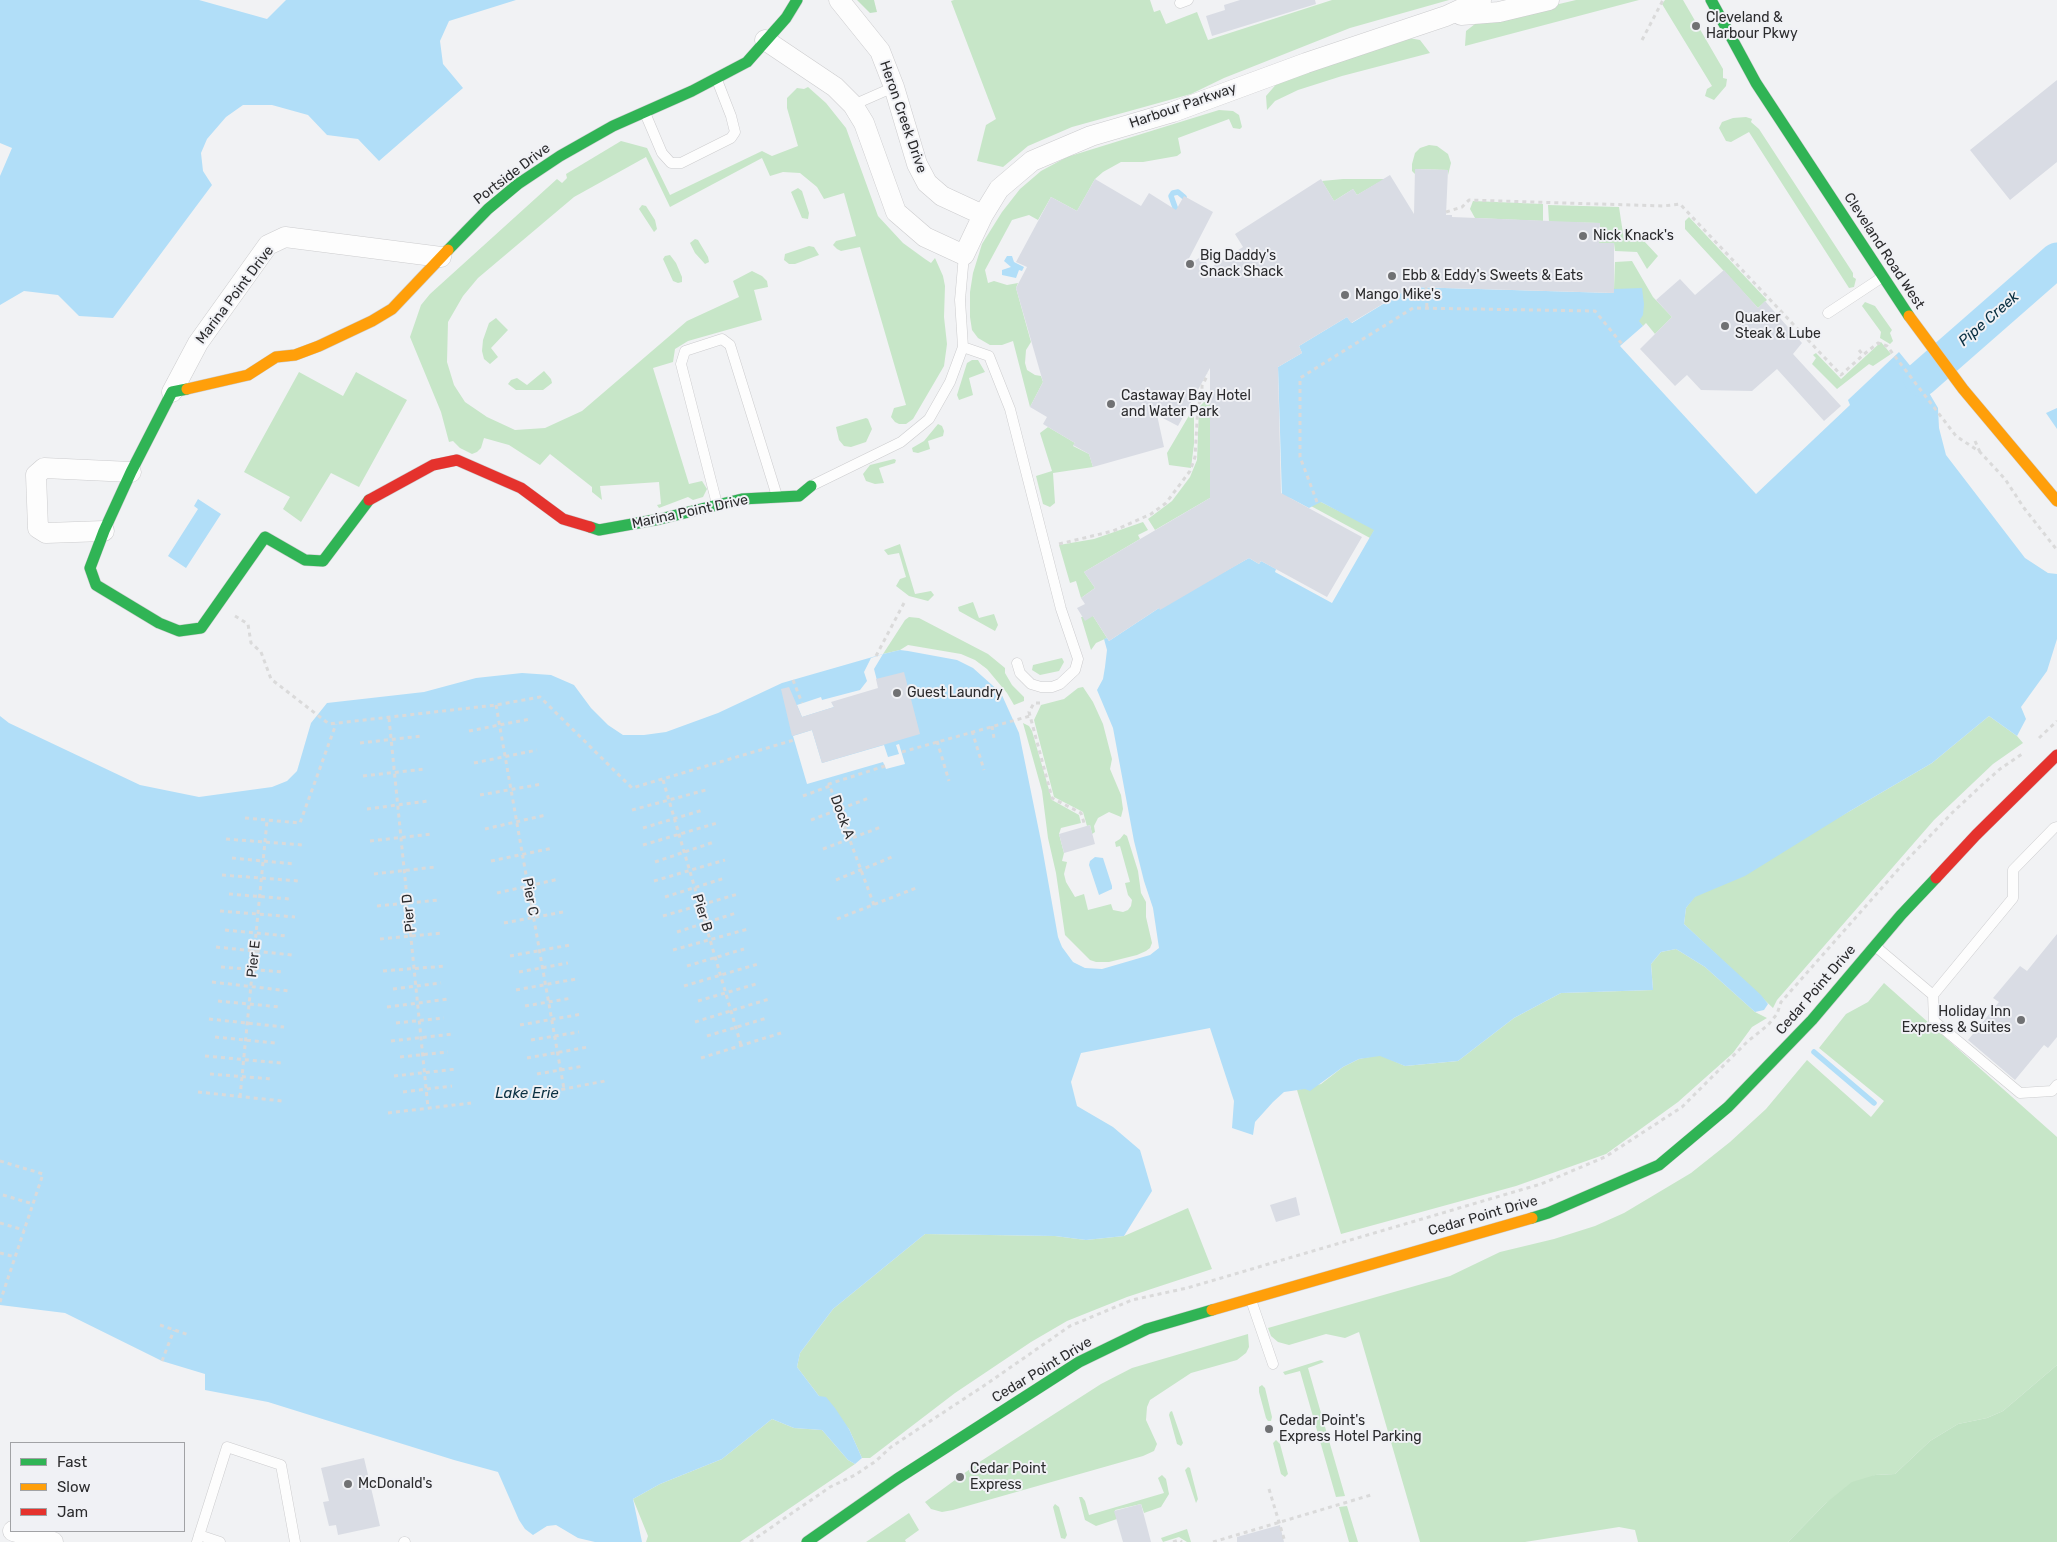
<!DOCTYPE html>
<style>
body{margin:0}
#map{position:relative;width:2057px;height:1542px;overflow:hidden;background:#f1f2f4;font-family:Rubik,sans-serif}
canvas{display:block}
.legend{position:absolute;left:10px;top:1442px;width:175px;height:90px;box-sizing:border-box;background:#f0f1f5;border:1px solid #a1a2a5;margin:0;padding:6px 9px;list-style:none;font-size:15px;color:#2b2b2d}
.legend li{display:flex;align-items:center;gap:10px;height:25px}
.legend b{width:25px;border:1px solid #a1a2a5}
</style>
<div id="map">
<canvas width="2057" height="1542"></canvas>
<ul class="legend">
<li><b style="height:6px;background:#30b455"></b>Fast</li>
<li><b style="height:6px;background:#ff9f0a"></b>Slow</li>
<li><b style="height:6px;background:#e5322d"></b>Jam</li>
</ul>
</div>
<script>
const c = document.querySelector('canvas').getContext('2d');
c.lineJoin = 'round';
function fill(path, color) { c.fillStyle = color; c.fill(path, 'evenodd'); }
const toPath = rows => new Path2D(rows.map(r => 'M' + r).join(''));
function strokePath(path, color, width, dash) { c.strokeStyle = color; c.lineWidth = width; c.lineCap = dash ? 'butt' : 'round'; c.setLineDash(dash || []); c.stroke(path); }
function write(font, color, halo, rows, align = 'center') {
  c.font = font + ' Rubik,sans-serif'; c.lineWidth = 4; c.setLineDash([]); c.textBaseline = 'middle'; c.strokeStyle = halo; c.fillStyle = color; for (const [text, x, y, turn = 0] of rows) {
    c.save(); c.translate(x, y); c.rotate((+turn || 0) * Math.PI / 180); c.textAlign = isNaN(turn) ? turn : align; if (halo) c.strokeText(text, 0, 0); c.fillText(text, 0, 0); c.restore();
  }
}
fill(toPath([
 [954,0,1150,0,1154,12,1160,10,1166,24,1197,12,1208,40,1332,0,1449,0,1350,28,1224,78,1191,94,1072,127,1028,146,1003,167,977,161,986,125,996,119,951,1],
 [1576,0,1639,0,1465,46,1466,31,1475,24],
 [1665,0,1683,0,1723,69,1723,78,1727,79,1726,86,1714,100,1705,96,1707,89,1712,86,1662,4],
 [1409,38,1420,40,1430,53,1342,76,1298,90,1275,101,1267,110,1266,96,1279,81],
 [808,87,826,103,846,128,878,216,903,243,925,259,931,263,935,258,943,276,945,286,944,317,947,344,944,366,913,419,906,424,899,424,895,422,891,417,894,408,906,405,860,247,841,251,837,249,833,245,836,241,856,236,844,193,824,199,817,187,800,173,783,172,770,176,762,158,670,207,646,157,574,197,478,278,463,296,448,322,447,362,454,385,465,402,487,417,515,430,545,428,582,411,687,321,739,297,733,281,752,271,762,276,767,281,768,287,754,290,762,320,688,341,675,349,673,362,653,368,689,484,702,481,707,489,703,497,693,500,688,497,659,508,657,505,661,504,659,482,600,486,602,500,592,492,592,487,550,454,540,465,509,445,484,438,481,448,477,452,472,454,460,448,453,441,449,442,441,412,410,337,421,305,430,294,557,179,562,183,567,178,566,174,621,141,647,148,670,195,762,151,772,156,798,146,787,108,787,98,797,88,804,89],
 [1219,110,1233,111,1239,115,1242,127,1240,129,1233,128,1229,119,1178,138,1181,153,1177,156,1143,162,1121,162,1103,172,1095,179,1077,211,1051,197,1038,220,1029,215,1012,220,985,270,988,283,994,281,1007,285,1018,283,1016,288,1031,342,1026,350,1025,363,1027,370,1035,375,1041,376,1043,382,1030,407,1013,341,1002,345,990,345,978,338,972,330,970,317,970,292,973,273,982,244,1002,212,1020,189,1041,171,1067,157],
 [1746,117,1752,119,1751,122,1759,129,1853,273,1853,277,1856,279,1854,287,1849,288,1749,132,1731,142,1726,141,1719,128,1722,122,1733,118],
 [1429,145,1437,146,1448,154,1451,163,1448,175,1448,170,1415,169,1415,174,1412,171,1412,164,1415,153,1420,148],
 [1343,179,1385,179,1357,195,1353,189,1334,201,1322,181],
 [798,188,802,191,809,213,808,219,802,218,791,192],
 [1473,201,1543,204,1543,221,1475,218,1470,209],
 [642,205,646,206,655,220,657,229,654,232,639,209],
 [1548,205,1619,207,1624,240,1644,241,1658,256,1647,269,1637,252,1615,251,1614,243,1599,243,1600,223,1549,222],
 [1689,217,1767,300,1758,308,1685,229,1685,221],
 [695,239,698,240,708,257,709,262,705,264,695,253,690,243],
 [809,246,814,247,819,255,795,264,789,264,784,260,785,254],
 [670,255,676,263,682,277,682,282,678,283,673,281,663,259,665,256],
 [1632,261,1653,297,1672,317,1655,334,1646,323,1643,326,1638,321,1614,289,1615,262],
 [1865,302,1875,306,1892,330,1890,333,1893,341,1890,344,1880,338,1881,332,1862,306],
 [496,318,508,330,491,348,498,357,490,364,484,359,482,351,483,340,489,323],
 [1881,342,1891,354,1873,366,1869,364,1837,389,1812,364,1816,358,1813,355,1816,353,1841,379],
 [972,360,978,360,985,372,969,378,973,395,959,400,957,395,967,363],
 [544,371,551,379,552,383,543,390,516,390,508,384,511,380,517,378,527,385],
 [299,372,343,396,356,372,407,400,359,487,331,473,301,522,283,509,290,497,244,472],
 [1210,401,1210,498,1155,530,1148,519,1172,501,1190,477,1197,460,1199,407,1204,402],
 [1194,407,1194,444,1191,468,1169,465,1167,453],
 [866,418,868,419,872,429,866,442,851,447,844,446,839,440,836,427],
 [938,424,942,426,944,431,943,436,928,441,930,449,918,453,913,452,912,448,924,441],
 [1048,427,1075,443,1073,446,1089,454,1093,467,1053,473,1055,503,1050,507,1043,504,1036,476,1052,471,1040,433],
 [894,459,896,460,895,463,879,468,884,483,875,484,866,481,863,474,870,465],
 [1317,502,1321,502,1375,529,1370,538,1311,506],
 [1143,522,1148,530,1138,535,1140,539,1084,572,1095,588,1081,598,1076,581,1070,583,1059,545,1094,539],
 [900,544,915,594,931,591,934,595,928,601,909,596,896,586,900,579,906,577,899,553,888,555,884,550],
 [973,602,979,618,994,614,998,625,995,631,959,611,958,607],
 [1093,616,1107,638,1096,643,1091,650,1081,617],
 [909,617,919,618,988,654,1005,668,1005,673,1012,685,1024,697,1024,701,1014,705,1007,693,987,669,975,660,961,654,908,645,900,650,883,654,905,620],
 [1062,658,1064,662,1059,671,1040,675,1032,670,1033,665],
 [1083,687,1093,702,1103,724,1112,759,1110,769,1121,795,1123,809,1121,817,1109,812,1098,818,1094,826,1095,832,1092,834,1090,825,1087,826,1083,812,1054,797,1034,720,1041,705,1064,699,1078,688],
 [1989,716,2017,736,2023,743,1993,764,1934,820,1777,1000,1773,1008,1684,924,1686,908,1694,897,1850,811,1932,763],
 [1023,723,1029,726,1032,731,1052,800,1079,815,1081,823,1061,828,1059,834,1064,853,1062,861,1067,862,1064,874,1066,882,1075,897,1084,894,1088,910,1111,904,1113,910,1123,912,1128,910,1131,906,1132,900,1128,895,1125,883,1130,882,1120,846,1116,847,1115,842,1120,839,1124,834,1127,836,1138,871,1141,893,1146,902,1146,917,1152,943,1150,948,1146,951,1137,955,1109,962,1096,962,1090,960,1065,935,1056,873,1048,838,1042,791],
 [1676,949,1705,967,1755,1012,1767,1018,1752,1027,1733,1053,1678,1102,1606,1154,1516,1186,1341,1234,1297,1090,1321,1084,1343,1067,1359,1059,1380,1055,1405,1066,1458,1061,1514,1018,1561,993,1653,990,1651,964,1661,952],
 [1884,983,2057,1137,2057,1365,2003,1411,1987,1418,1958,1424,1930,1441,1895,1474,1875,1475,1826,1503,1788,1542,1638,1542,1635,1530,1619,1527,1525,1542,1420,1542,1359,1332,1345,1338,1326,1334,1289,1345,1278,1342,1271,1336,1268,1328,1450,1276,1500,1252,1554,1239,1595,1226,1624,1213,1691,1173,1730,1142,1766,1109,1807,1060,1871,1117,1884,1101,1819,1048,1846,1014,1868,1002],
 [1188,1208,1212,1269,1127,1297,1067,1321,1031,1342,955,1393,870,1458,862,1458,849,1429,819,1396,797,1367,800,1353,833,1309,925,1234,1055,1236,1086,1240,1124,1236],
 [1248,1334,1249,1347,1246,1353,1237,1360,1191,1373,1150,1400,1147,1407,1146,1420,1157,1444,1154,1451,1143,1456,953,1510,942,1512,931,1509,925,1502,981,1461,1101,1384,1132,1368],
 [1321,1360,1324,1362,1308,1368,1345,1496,1336,1497,1300,1371,1285,1375,1283,1372],
 [1262,1385,1265,1388,1272,1417,1271,1421,1268,1421,1266,1418,1259,1392,1259,1387],
 [1172,1411,1183,1443,1181,1446,1177,1444,1169,1415,1170,1412],
 [772,1419,794,1428,822,1430,848,1460,855,1464,740,1542,646,1542,648,1536,633,1499,660,1484,722,1459],
 [1276,1440,1280,1444,1288,1474,1285,1477,1281,1474,1273,1443],
 [1188,1467,1190,1468,1198,1499,1196,1503,1185,1470],
 [1162,1475,1166,1479,1169,1494,1161,1507,1144,1513,1141,1504,1115,1510,1117,1519,1096,1526,1085,1520,1079,1497,1082,1497,1085,1501,1089,1515,1164,1493,1158,1478],
 [1055,1504,1059,1507,1067,1535,1065,1539,1061,1538,1053,1507],
 [1347,1506,1358,1542,1349,1542,1339,1507],
 [909,1513,919,1530,905,1540,906,1542,866,1542],
 [1187,1529,1191,1542,1187,1542,1179,1537,1163,1542,1161,1538]
]), '#c7e6c8');
fill(toPath([
 [857,0,874,0,877,12,870,13],
 [2057,1365,2057,1542,1788,1542,1826,1503,1852,1482,1875,1475,1895,1474,1930,1441,1958,1424,1987,1418,2003,1411]
]), '#c0e2c2');
fill(toPath([
 [0,0,199,0,267,19,286,0,516,0,449,21,440,41,443,64,463,88,379,161,358,139,327,135,308,115,272,105,243,105,226,117,207,139,201,153,203,171,212,185,113,318,79,316,58,295,24,291,0,305,0,176,12,148,0,143],
 [1007,256,1012,256,1014,262,1024,267,1022,271,1019,270,1016,278,1002,275,1002,270,1011,267,1004,261],
 [1411,287,1613,293,1614,289,1642,288,1644,304,1643,315,1639,321,1643,326,1620,346,1756,494,1850,405,1848,400,1899,352,1921,379,1938,408,1939,428,1946,455,2025,558,2048,573,2057,574,2057,639,2047,671,2021,707,2026,719,2017,736,1989,716,1932,763,1850,811,1745,876,1695,897,1686,908,1684,924,1761,995,1768,1004,1764,1010,1755,1012,1705,967,1676,949,1661,952,1651,964,1653,990,1561,993,1514,1018,1458,1061,1405,1066,1380,1056,1359,1059,1343,1067,1310,1091,1305,1089,1284,1092,1273,1102,1255,1122,1253,1135,1232,1128,1234,1101,1210,1028,1081,1053,1071,1082,1077,1106,1113,1127,1140,1150,1152,1191,1124,1236,1086,1240,1055,1236,925,1234,833,1309,800,1353,797,1367,819,1396,826,1397,835,1408,849,1429,862,1458,855,1464,848,1460,822,1430,794,1428,772,1419,722,1459,660,1484,633,1499,642,1542,595,1542,578,1538,556,1525,547,1526,533,1535,525,1529,519,1520,498,1472,454,1460,268,1402,205,1390,205,1374,162,1361,65,1313,0,1305,0,716,9,723,140,785,199,797,272,787,287,781,297,771,311,723,327,703,424,692,476,678,522,673,551,675,574,685,591,708,608,725,623,735,644,735,666,732,718,713,782,683,883,654,900,650,908,651,957,660,973,668,1001,693,1019,733,1041,841,1058,937,1062,947,1073,962,1085,968,1102,969,1150,955,1159,948,1153,908,1144,881,1134,841,1113,728,1097,690,1103,679,1105,667,1107,650,1104,639,1107,638,1109,641,1159,608,1249,558,1259,564,1261,561,1276,569,1275,572,1332,603,1374,530,1321,502,1309,508,1290,498,1282,497,1278,367,1302,353,1299,346,1347,317,1352,323],
 [2057,408,2057,429,2046,413],
 [198,499,221,514,186,568,168,556,198,509,194,506],
 [1095,857,1103,858,1112,886,1112,889,1099,895,1089,865,1090,861]
]), '#b1def8');
fill(toPath([
 [883,654,874,669,881,696,832,703,834,707,802,717,797,705,821,697,822,700,860,690,867,681,864,672,871,658],
 [812,730,822,763,884,745,888,757,899,754,896,745,899,744,905,764,886,769,883,762,807,784,793,736]
]), '#f1f2f4');
strokePath(toPath([
 [1176,210,1171,196,1173,193,1178,192,1184,197],
 [1814,1052,1874,1103]
]), '#b1def8', 5.5);
strokePath(toPath([
 [1921,379,2057,260]
]), '#b1def8', 35);
fill(toPath([
 [1240,0,1315,0,1316,4,1212,36,1206,16,1225,10,1224,5],
 [2057,80,2057,162,2010,200,1970,150],
 [1415,169,1448,170,1446,215,1452,215,1452,217,1600,223,1599,243,1614,243,1614,293,1411,287,1351,323,1347,317,1299,346,1302,353,1278,367,1281,493,1362,537,1327,597,1261,561,1259,564,1249,558,1160,610,1159,608,1109,641,1093,616,1085,621,1077,608,1085,604,1081,598,1095,588,1084,572,1210,498,1210,368,1178,426,1157,415,1164,447,1093,467,1089,454,1073,445,1075,443,1043,424,1047,417,1030,407,1043,382,1016,288,1027,267,1016,262,1051,197,1077,211,1095,179,1141,206,1149,193,1176,210,1184,196,1213,212,1184,268,1202,256,1210,268,1243,247,1235,234,1321,179,1334,201,1353,189,1357,195,1390,175,1414,214],
 [1724,270,1758,308,1765,301,1802,343,1793,354,1841,406,1824,421,1777,369,1752,391,1701,390,1687,375,1675,386,1640,349,1672,317,1656,300,1680,279,1695,295],
 [904,672,920,734,822,763,812,730,792,736,781,689,789,687,802,717,834,707,831,702,878,688,876,679],
 [1090,825,1095,844,1064,853,1059,834],
 [2057,934,2057,1037,2048,1048,2044,1045,2015,1080,1968,1040,1999,1002,1993,998,2020,966,2027,971],
 [1296,1197,1300,1215,1276,1222,1270,1205],
 [364,1458,380,1526,338,1535,336,1525,329,1526,323,1502,329,1501,321,1468],
 [1141,1504,1151,1542,1123,1542,1114,1511],
 [1280,1525,1284,1542,1237,1542,1237,1537]
]), '#d9dce4');
const lane = toPath([
 [1180,3,1188,0],
 [853,105,894,87],
 [645,113,662,153,671,163,681,163,731,138,735,132,731,116,717,80],
 [1828,313,1881,278],
 [963,347,989,356,1010,409,1061,609,1078,659,1075,670,1060,684,1052,687,1041,687,1031,684,1020,673,1017,663],
 [811,486,901,442,929,419,950,382,963,347,960,300,964,255],
 [717,504,681,364,685,351,722,339,730,345,777,496],
 [1875,946,1933,995,2013,898,2013,870,2054,828,2057,827],
 [1933,995,1934,1021,2020,1093,2052,1091,2057,1085],
 [1251,1300,1273,1364],
 [199,1535,220,1542],
 [197,1542,227,1447,281,1465,295,1542],
 [404,1542,405,1542]
]);
const street = toPath([
 [839,0,880,51,894,87,917,164,927,183,942,196,983,215],
 [1461,15,1499,12,1549,0],
 [765,40,835,87,853,105,864,123,896,212,925,237,964,255,983,215,999,189,1032,161,1091,136,1173,112,1306,63,1446,16,1481,0],
 [172,392,198,343,268,245,285,237,441,257],
 [104,531,46,533,38,528,36,475,44,468,131,472],
 [13,1531,53,1542]
]);
const fast = toPath([
 [1711,0,1756,83,1909,316],
 [448,250,488,209,518,184,560,156,613,126,692,91,747,62,786,18,797,0],
 [187,389,172,392,131,472,104,531,90,568,96,585,159,623,179,631,201,628,265,537,305,560,323,561,369,500],
 [590,527,599,530,660,519,742,499,799,496,811,486],
 [1532,1218,1548,1213,1659,1165,1728,1107,1812,1020,1901,915,1936,878],
 [807,1542,897,1479,1079,1362,1147,1329,1212,1310]
]);
const slow = toPath([
 [1909,316,1963,389,2057,501],
 [187,389,248,375,276,357,295,355,319,346,372,321,392,309,448,250],
 [1212,1310,1532,1218]
]);
const jam = toPath([
 [369,500,433,465,457,460,521,488,563,519,590,527],
 [1936,878,1976,835,2057,755]
]);
strokePath(lane, '#ccccce', 11);
strokePath(street, '#ccccce', 21);
strokePath(fast, '#ccccce', 12);
strokePath(slow, '#ccccce', 12);
strokePath(jam, '#ccccce', 12);
strokePath(toPath([
 [1642,40,1663,0],
 [1446,212,1462,207,1469,200,1663,206,1680,204,1841,375,1863,355],
 [1426,287,1427,308],
 [1859,350,1863,355,1878,343,1887,346,1956,436,1980,452,2005,479,2024,508,2057,550],
 [1975,441,1980,452],
 [1317,502,1300,457,1300,378,1413,308,1595,311,1622,344],
 [1059,544,1113,531,1151,514,1166,503,1190,471,1195,457,1198,405,1202,398,1202,386,1208,374],
 [235,616,248,624,251,643,261,652,271,679,329,724,496,705,540,697,632,788,794,740],
 [876,656,904,603],
 [793,680,802,703],
 [1040,703,1034,703,1029,712,1052,798,1081,813,1085,826],
 [496,705,564,1089],
 [389,718,428,1108],
 [992,726,994,738],
 [469,731,530,719],
 [972,731,984,770],
 [2039,738,2057,721],
 [937,741,949,781],
 [360,743,422,736],
 [902,752,1030,716],
 [474,763,537,750],
 [363,776,425,769],
 [663,780,741,1045],
 [480,795,542,784],
 [803,796,830,786],
 [367,809,428,801],
 [632,810,706,790],
 [245,818,300,823,336,724],
 [811,820,869,798],
 [643,828,703,810],
 [485,829,546,815],
 [226,839,303,845],
 [370,841,432,834],
 [643,845,717,823],
 [823,849,881,827],
 [232,858,295,864],
 [491,861,553,848],
 [655,862,714,842],
 [374,874,435,867],
 [222,875,299,881],
 [836,880,892,857],
 [654,881,725,860],
 [497,893,559,879],
 [229,894,290,899],
 [665,897,725,878],
 [874,905,829,784,885,766],
 [377,906,439,900],
 [220,911,295,917],
 [663,916,738,894],
 [837,919,916,888],
 [504,923,563,912],
 [225,930,287,936],
 [677,932,736,913],
 [380,939,443,933],
 [216,947,292,955],
 [673,950,748,929],
 [510,956,570,945],
 [687,966,744,949],
 [221,967,283,972],
 [383,971,446,966],
 [519,972,568,963],
 [212,982,289,991],
 [684,986,758,964],
 [393,989,441,983],
 [516,990,576,979],
 [218,1001,280,1007],
 [698,1001,756,984],
 [525,1006,572,998],
 [387,1007,449,999],
 [209,1019,284,1027],
 [695,1022,769,999],
 [396,1023,444,1018],
 [520,1025,582,1014],
 [707,1036,767,1018],
 [215,1037,275,1043],
 [531,1040,579,1032],
 [391,1041,453,1034],
 [205,1056,281,1063],
 [400,1057,448,1052],
 [527,1058,588,1047],
 [701,1058,781,1033],
 [210,1074,272,1079],
 [537,1074,584,1066],
 [394,1076,457,1069],
 [198,1092,282,1101],
 [403,1092,452,1086],
 [240,1097,267,821],
 [522,1097,605,1081],
 [388,1113,471,1103],
 [0,1161,43,1174,0,1302],
 [3,1195,33,1204],
 [0,1223,24,1230],
 [0,1253,15,1257],
 [160,1325,189,1335],
 [162,1361,174,1330],
 [1269,1489,1285,1542],
 [750,1542,830,1487,855,1475,876,1461,891,1447,988,1383,1070,1326,1132,1300,1187,1288,1541,1184,1605,1157,1682,1107,1747,1042,1768,1025,1777,1014,1781,1002,1904,863,1953,812,1983,784,2000,769,2022,754],
 [1173,1542,1179,1540,1182,1542],
 [1213,1542,1371,1495]
]), '#dadada', 3, [4, 4]);
strokePath(lane, '#fdfdfd', 10);
strokePath(street, '#fdfdfd', 20);
strokePath(fast, '#30b455', 11);
strokePath(slow, '#ff9f0a', 11);
strokePath(jam, '#e5322d', 11);
for (const [x, y, r, color] of [
 [1696,26,5,"#707173"],
 [1583,236,5,"#707173"],
 [1190,264,5,"#707173"],
 [1392,276,5,"#707173"],
 [1345,295,5,"#707173"],
 [1725,326,5,"#707173"],
 [1111,404,5,"#707173"],
 [897,693,5,"#707173"],
 [2021,1020,5,"#707173"],
 [1269,1429,5,"#707173"],
 [960,1477,5,"#707173"],
 [348,1484,5,"#707173"]
]) { const dot = new Path2D(); dot.arc(x, y, r, 0, 2 * Math.PI); c.fillStyle = color; c.fill(dot); strokePath(dot, '#f0f1f5', 2); }
write('14px', '#2b2b2d', '#f0f1f5', [
 ["Cleveland &",1706,18],
 ["Harbour Pkwy",1706,34],
 ["Nick Knack's",1593,236],
 ["Big Daddy's",1200,256],
 ["Snack Shack",1200,272],
 ["Ebb & Eddy's Sweets & Eats",1402,276],
 ["Mango Mike's",1355,295],
 ["Quaker",1735,318],
 ["Steak & Lube",1735,334],
 ["Castaway Bay Hotel",1121,396],
 ["and Water Park",1121,412],
 ["Guest Laundry",907,693],
 ["Holiday Inn",2011,1012,"right"],
 ["Express & Suites",2011,1028,"right"],
 ["Cedar Point's",1279,1421],
 ["Express Hotel Parking",1279,1437],
 ["Cedar Point",970,1469],
 ["Express",970,1485],
 ["McDonald's",358,1484]
], 'left');
write('14px', '#2b2b2d', '#f0f1f5', [
 ["Harbour Parkway",1183,106,-19],
 ["Heron Creek Drive",903,117,71],
 ["Portside Drive",512,174,-37],
 ["Cleveland Road West",1884,251,57],
 ["Marina Point Drive",235,295,-53],
 ["Marina Point Drive",690,512,-12],
 ["Dock A",842,817,70],
 ["Pier C",530,897,80],
 ["Pier D",409,913,-96],
 ["Pier B",702,913,73],
 ["Pier E",254,959,-84],
 ["Cedar Point Drive",1816,990,-49],
 ["Cedar Point Drive",1483,1216,-16],
 ["Cedar Point Drive",1042,1370,-31]
]);
write('italic 15px', '#0a3042', '#f0f1f5', [
 ["Pipe Creek",1989,319,-41],
 ["Lake Erie",527,1094]
]);
</script>
